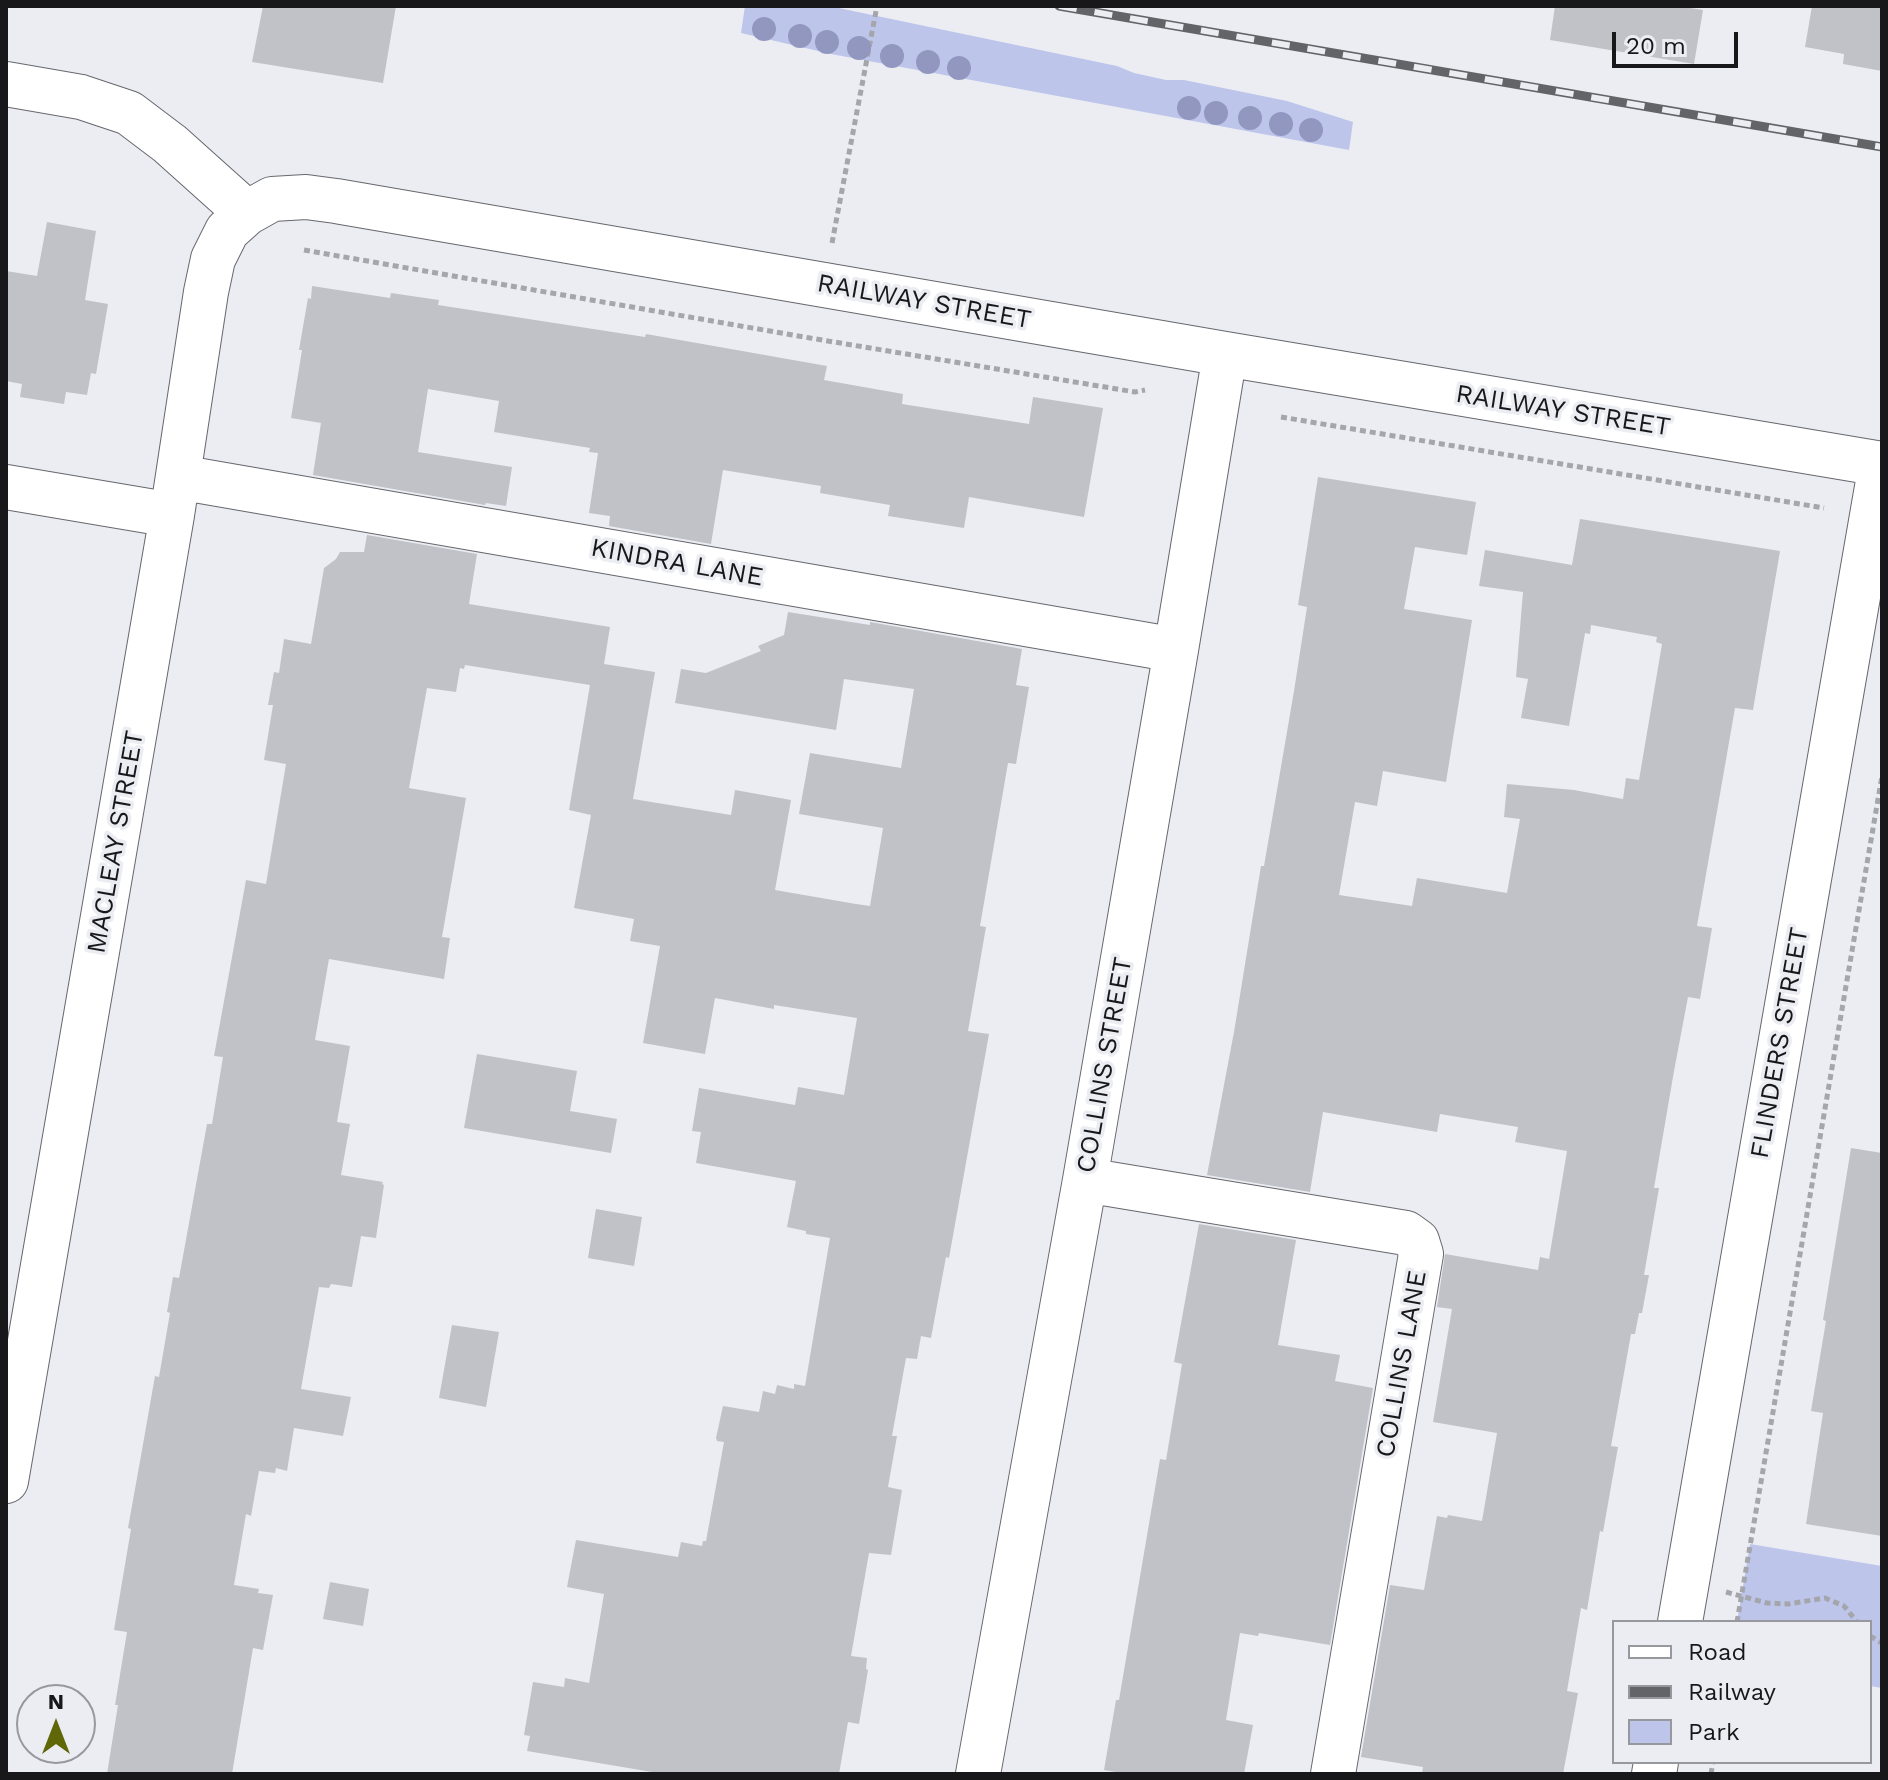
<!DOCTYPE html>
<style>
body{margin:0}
#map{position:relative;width:1888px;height:1780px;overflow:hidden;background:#ebedf3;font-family:"Work Sans",sans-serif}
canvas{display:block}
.frame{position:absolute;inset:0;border:8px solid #18181b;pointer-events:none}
.legend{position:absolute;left:1612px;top:1620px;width:260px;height:144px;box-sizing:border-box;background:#ebedf3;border:2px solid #97989d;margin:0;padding:10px 14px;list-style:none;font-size:24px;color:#18181b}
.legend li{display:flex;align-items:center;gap:16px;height:40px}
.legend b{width:40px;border:2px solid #97989d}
.north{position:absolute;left:16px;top:1684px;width:80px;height:80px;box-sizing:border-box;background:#ebedf3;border:2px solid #97989d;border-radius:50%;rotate:0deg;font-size:22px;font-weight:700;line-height:32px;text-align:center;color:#18181b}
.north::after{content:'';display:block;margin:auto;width:28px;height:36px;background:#606706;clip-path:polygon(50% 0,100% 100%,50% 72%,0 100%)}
.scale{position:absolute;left:1612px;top:32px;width:126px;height:36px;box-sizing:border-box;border:4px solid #18181b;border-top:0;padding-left:10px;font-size:24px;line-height:28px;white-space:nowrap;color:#18181b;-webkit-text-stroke:6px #ebedf3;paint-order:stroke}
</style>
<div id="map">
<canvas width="1888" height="1780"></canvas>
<div class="frame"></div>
<ul class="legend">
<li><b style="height:10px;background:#fff"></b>Road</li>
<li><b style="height:10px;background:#636468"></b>Railway</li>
<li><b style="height:22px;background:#bec5eb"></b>Park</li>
</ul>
<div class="north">N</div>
<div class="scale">20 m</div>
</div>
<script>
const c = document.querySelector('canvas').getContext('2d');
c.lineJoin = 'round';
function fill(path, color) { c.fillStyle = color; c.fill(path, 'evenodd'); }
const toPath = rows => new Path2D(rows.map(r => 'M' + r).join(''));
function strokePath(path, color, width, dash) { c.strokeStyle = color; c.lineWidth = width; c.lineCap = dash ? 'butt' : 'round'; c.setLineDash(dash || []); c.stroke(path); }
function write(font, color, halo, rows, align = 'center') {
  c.font = font + ' "Work Sans",sans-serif'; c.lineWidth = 7; c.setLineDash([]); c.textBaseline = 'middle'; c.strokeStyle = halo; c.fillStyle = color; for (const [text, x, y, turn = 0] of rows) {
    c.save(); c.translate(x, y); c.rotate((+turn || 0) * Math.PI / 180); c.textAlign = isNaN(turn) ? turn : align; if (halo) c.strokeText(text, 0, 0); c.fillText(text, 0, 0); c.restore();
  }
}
fill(toPath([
 [745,6,829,6,1117,66,1134,73,1166,80,1184,80,1287,101,1353,122,1349,150,831,54,741,33],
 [1750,1544,1882,1566,1882,1688,1870,1686,1870,1622,1737,1622]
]), '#bec5eb');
fill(toPath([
 [263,6,396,6,383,83,252,62],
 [1555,6,1677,6,1703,10,1694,64,1550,40],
 [1812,6,1882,6,1882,71,1843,64,1844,54,1805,47],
 [47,222,96,231,85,300,108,304,96,374,91,373,87,395,66,392,64,404,20,397,22,384,6,381,6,271,37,276],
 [312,286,390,298,391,293,439,300,438,305,645,337,646,334,827,366,824,380,903,394,902,404,1029,424,1033,397,1103,408,1084,517,969,497,964,528,888,516,890,505,820,493,821,486,723,470,711,544,609,526,610,516,589,513,598,453,589,452,590,448,494,432,499,401,428,389,418,452,512,467,506,506,486,503,485,505,313,475,321,423,291,418,302,350,299,350,308,298,311,299],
 [1318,477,1476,502,1467,555,1415,547,1404,609,1472,620,1446,782,1383,771,1377,806,1355,802,1339,895,1412,906,1417,878,1507,893,1520,819,1504,817,1507,784,1574,790,1623,799,1626,778,1639,780,1662,644,1656,642,1657,637,1591,625,1590,634,1585,633,1569,726,1521,718,1528,679,1516,677,1523,592,1479,586,1485,550,1572,565,1580,519,1780,551,1753,710,1735,708,1697,926,1712,928,1700,999,1688,997,1674,1071,1654,1188,1659,1188,1644,1275,1649,1275,1642,1313,1639,1313,1635,1334,1631,1334,1611,1446,1618,1447,1603,1532,1600,1531,1587,1610,1581,1608,1567,1691,1578,1693,1563,1774,1422,1774,1423,1767,1361,1757,1390,1585,1424,1590,1437,1516,1447,1518,1448,1515,1482,1521,1497,1433,1433,1422,1452,1309,1437,1307,1445,1254,1538,1270,1540,1257,1549,1259,1567,1151,1515,1142,1518,1127,1440,1114,1437,1132,1323,1112,1310,1192,1207,1175,1234,1032,1261,866,1264,866,1294,691,1307,607,1298,605],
 [367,535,477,554,469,604,610,627,604,664,655,672,633,799,731,815,735,790,791,800,775,890,856,904,870,906,883,828,799,814,810,753,901,768,914,689,844,679,836,730,675,703,681,669,706,673,761,651,758,646,784,635,788,612,870,625,870,622,1022,649,1016,685,1029,687,1016,764,1008,763,980,926,986,927,968,1031,989,1034,949,1258,946,1257,931,1338,921,1336,917,1359,906,1358,892,1436,897,1436,888,1487,902,1490,891,1555,869,1553,851,1656,867,1658,866,1669,868,1670,859,1724,848,1722,839,1774,664,1774,527,1751,530,1736,524,1735,533,1682,564,1687,565,1678,589,1683,604,1594,567,1587,576,1540,678,1557,681,1542,702,1546,703,1541,706,1541,724,1442,717,1441,716,1438,723,1406,759,1412,763,1391,775,1394,777,1385,794,1389,794,1384,805,1386,830,1238,806,1234,806,1231,787,1227,796,1181,696,1163,701,1132,692,1131,699,1088,795,1105,798,1087,844,1095,857,1018,774,1005,774,1009,715,998,705,1054,643,1043,660,946,630,941,634,919,574,908,591,815,569,810,590,685,465,665,464,669,460,668,456,692,427,688,409,788,466,798,442,937,450,938,444,979,329,959,315,1040,350,1046,337,1122,350,1124,341,1175,383,1182,382,1184,384,1185,376,1238,361,1236,352,1287,331,1284,329,1288,319,1287,301,1389,351,1397,343,1436,294,1428,287,1471,276,1468,275,1473,259,1471,251,1516,246,1514,234,1585,259,1589,258,1593,273,1595,263,1650,253,1648,232,1774,107,1774,118,1705,115,1705,127,1632,114,1630,131,1529,128,1528,142,1450,155,1376,159,1377,170,1313,167,1312,173,1277,179,1278,207,1124,212,1124,223,1057,214,1056,246,880,266,884,286,764,264,760,273,705,268,705,274,672,279,673,284,639,311,644,324,568,336,559,340,552,364,552],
 [477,1054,577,1071,570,1111,617,1119,611,1153,464,1128],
 [1851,1148,1882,1153,1882,1536,1806,1524,1823,1413,1811,1411,1826,1321,1823,1320],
 [596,1209,642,1217,634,1266,588,1258],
 [1199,1224,1296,1240,1278,1345,1340,1355,1335,1381,1373,1388,1330,1645,1259,1633,1258,1636,1240,1633,1226,1720,1253,1725,1244,1774,1127,1774,1104,1770,1116,1700,1119,1700,1160,1459,1166,1460,1182,1364,1174,1362],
 [452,1325,499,1332,486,1407,439,1398],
 [330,1582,369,1589,363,1626,323,1619]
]), '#c1c2c8');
const minor = toPath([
 [6,84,81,97,129,113,170,144,247,213],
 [178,477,1176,650],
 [6,487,172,515],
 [1085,1180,1406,1233,1417,1241,1421,1254,1333,1774],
 [6,1481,172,515,206,292,213,259,227,231,247,213,272,199,306,197,336,201,1225,354,1882,464],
 [1680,1622,1881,464],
 [978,1774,1085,1180,1176,650,1225,354],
 [1654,1774,1656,1762]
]);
strokePath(minor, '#67686e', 46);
strokePath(toPath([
 [832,243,877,6],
 [304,250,810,338,1135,392,1145,390],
 [1281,417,1824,508],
 [1726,1592,1767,1603,1788,1604,1825,1598,1844,1606,1857,1622],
 [1737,1622,1882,776],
 [1870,1636,1882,1643],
 [1711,1774,1713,1762]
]), '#a4a6ab', 5, [6, 4]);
strokePath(minor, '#fff', 44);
const rail = toPath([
 [1059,6,1882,147]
]);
strokePath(rail, '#636468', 9);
strokePath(rail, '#ebedf3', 6, [18]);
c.fillStyle = '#9297c0';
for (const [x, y] of [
 [764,29],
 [800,36],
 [827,42],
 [859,48],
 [892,56],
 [928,62],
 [959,68],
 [1189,108],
 [1216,113],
 [1250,118],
 [1281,124],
 [1311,130]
]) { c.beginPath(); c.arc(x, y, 12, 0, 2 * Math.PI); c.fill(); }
write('26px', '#18181b', '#ebedf3', [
 ["RAILWAY STREET",924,302,10],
 ["RAILWAY STREET",1563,411,9],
 ["KINDRA LANE",677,563,10],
 ["MACLEAY STREET",116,842,-80],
 ["FLINDERS STREET",1780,1043,-80],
 ["COLLINS STREET",1105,1065,-80],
 ["COLLINS LANE",1402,1364,-80]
]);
</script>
